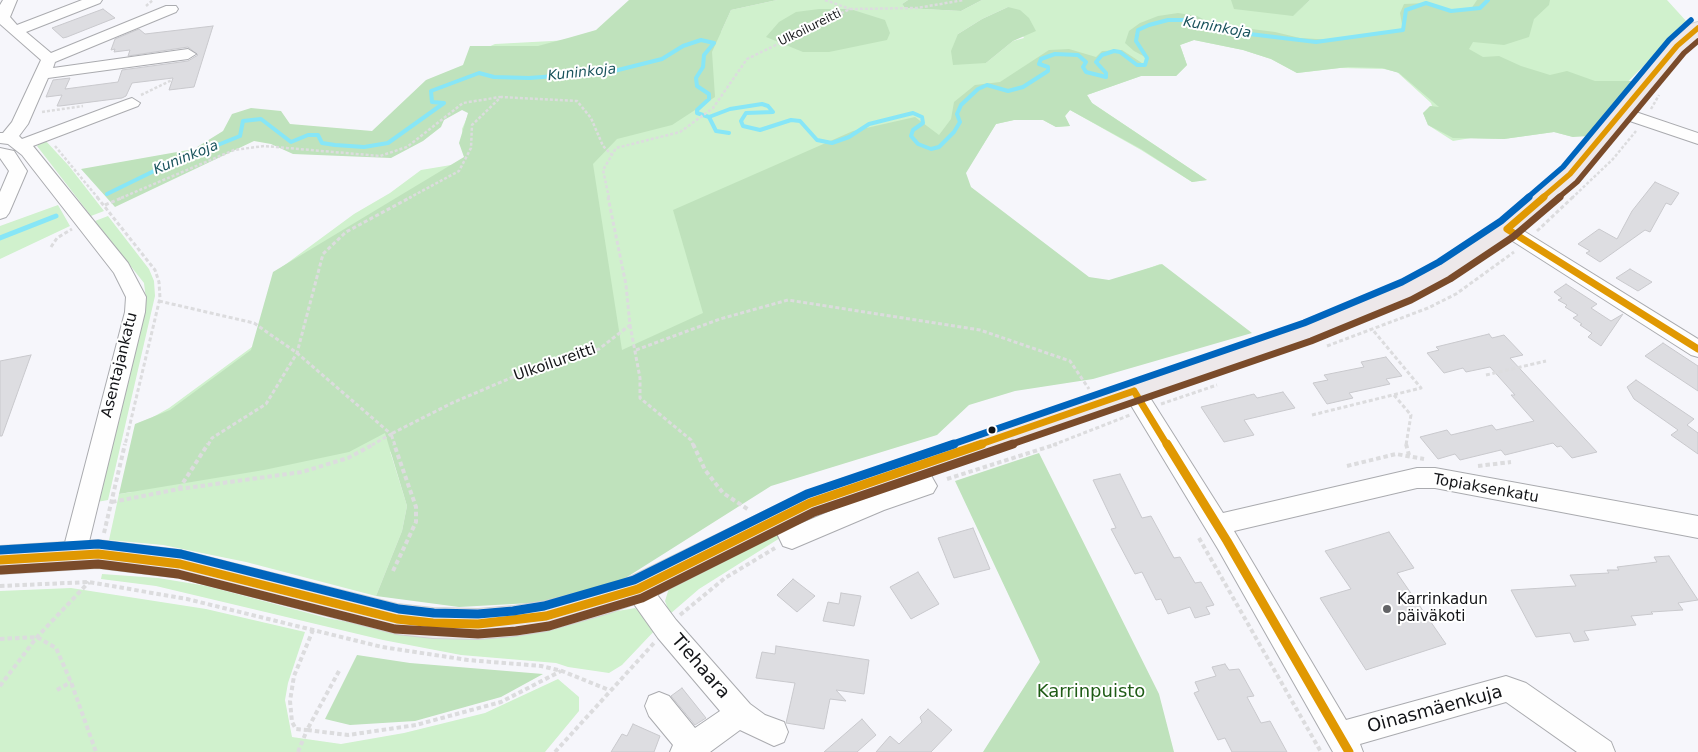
<!DOCTYPE html>
<meta charset="utf-8">
<style>
body{margin:0}
canvas{display:block;background:#f6f6fb}
</style>
<canvas width="1698" height="752"></canvas>
<script>
const c = document.querySelector('canvas').getContext('2d');
c.lineJoin = 'round';
function fill(path, color) { c.fillStyle = color; c.fill(path, 'evenodd'); }
const toPath = rows => new Path2D(rows.map(r => 'M' + r).join(''));
function strokePath(path, color, width, dash) { c.strokeStyle = color; c.lineWidth = width; c.lineCap = dash ? 'butt' : 'round'; c.setLineDash(dash || []); c.stroke(path); }
function write(font, color, halo, rows, align = 'center') {
  c.font = font + ' "DejaVu Sans",sans-serif'; c.lineWidth = 4; c.setLineDash([]); c.textBaseline = 'middle'; c.strokeStyle = halo; c.fillStyle = color; for (const [text, x, y, turn = 0] of rows) {
    c.save(); c.translate(x, y); c.rotate((+turn || 0) * Math.PI / 180); c.textAlign = isNaN(turn) ? turn : align; if (halo) c.strokeText(text, 0, 0); c.fillText(text, 0, 0); c.restore();
  }
}
fill(toPath([
 [777,0,908,0,902,4,905,8,961,11,982,0,1299,0,1292,16,1310,0,1667,0,1687,22,1573,137,1554,132,1504,139,1471,138,1453,141,1428,125,1423,113,1432,106,1431,103,1397,72,1384,69,1340,68,1297,73,1271,59,1243,50,1194,40,1180,45,1187,65,1176,76,1141,76,1087,95,1092,103,1207,180,1192,182,1141,150,1070,110,1065,116,1070,126,1056,127,1043,120,1014,120,996,124,972,162,946,175,1068,274,1110,283,1160,264,1202,297,425,513,390,451,407,506,402,531,376,596,246,562,163,545,109,540,119,494,132,492,153,417,169,408,271,333,282,267,354,214,390,193,421,170,457,164,467,158,462,129,472,106,464,66,477,52,495,44,721,32,731,10],
 [1008,7,1024,38,1013,41,986,63,958,34,982,19],
 [45,140,69,166,104,211,91,216,37,146],
 [58,205,70,226,0,259,0,226],
 [108,216,149,269,154,281,155,296,108,500,97,502,146,299,144,283,95,221],
 [778,533,780,538,699,589,670,614,665,601,669,588],
 [102,574,158,578,207,586,327,618,426,637,464,638,635,608,658,627,622,665,609,673,568,667,556,663,461,655,383,640,156,586,101,579],
 [71,588,206,609,305,632,288,683,285,700,292,737,341,744,404,733,485,713,558,679,579,697,579,711,545,752,0,752,0,591]
]), '#d0f1cd');
fill(toPath([
 [629,0,777,0,731,10,712,52,715,97,672,125,617,139,593,164,622,350,703,313,673,210,853,131,915,117,939,135,951,119,954,102,975,85,1000,82,1049,50,1069,49,1096,57,1102,51,1122,50,1145,65,1147,58,1134,51,1125,43,1129,31,1140,23,1158,16,1178,13,1197,16,1213,24,1275,32,1300,38,1334,40,1403,30,1400,13,1404,4,1426,3,1451,11,1471,9,1477,0,1550,0,1549,5,1534,19,1529,37,1504,45,1473,42,1469,49,1483,57,1499,56,1521,66,1550,75,1567,71,1595,81,1634,81,1590,136,1573,137,1554,132,1504,139,1453,138,1428,125,1423,113,1430,106,1439,107,1399,73,1382,68,1348,67,1297,73,1271,59,1243,50,1194,40,1180,45,1187,65,1176,76,1141,76,1087,95,1092,103,1207,180,1192,182,1141,149,1070,110,1065,116,1070,126,1056,127,1043,120,1014,120,996,124,966,173,971,187,1089,277,1109,280,1162,264,1252,333,1093,379,1015,391,969,405,937,435,771,486,616,584,549,602,459,607,376,596,402,531,407,506,385,433,349,452,264,470,119,494,135,424,170,410,251,350,273,272,464,157,459,143,468,113,462,110,444,120,441,127,423,141,391,158,293,154,271,144,254,141,115,207,81,169,194,149,223,131,232,114,251,108,281,111,290,124,372,131,426,80,463,65,470,46,538,46,568,38,596,30],
 [908,0,982,0,961,11,905,8,902,4],
 [1231,0,1310,0,1293,16,1234,9],
 [1008,7,1020,10,1029,18,1036,31,1013,41,986,63,953,65,951,51,958,34,982,19],
 [819,9,850,9,885,20,890,33,887,40,829,52,803,52,766,37,779,22,796,12],
 [1039,453,1159,694,1174,752,983,752,1040,662,955,481],
 [357,655,410,663,543,674,501,697,415,721,350,725,325,719]
]), '#bfe2bc');
strokePath(toPath([
 [709,117,716,131,729,133],
 [107,194,156,170,240,136,243,121,261,119,291,142,308,135,318,135,322,143,335,145,364,147,388,143,444,103,432,102,431,91,479,73,494,77,529,78,610,72,662,59,683,46,701,40,714,43,704,55,703,67,696,78,697,86,709,94,709,99,697,110,697,113,709,117,730,109,762,104,768,106,773,112,746,113,741,121,743,126,760,130,791,120,800,121,817,140,832,143,849,137,869,124,913,113,922,117,923,123,913,130,911,136,918,144,931,149,939,147,954,132,960,122,957,114,961,105,978,89,987,85,1008,91,1023,87,1048,71,1048,67,1039,64,1041,59,1055,54,1078,55,1086,62,1083,67,1086,72,1106,77,1106,73,1096,62,1102,55,1114,51,1120,52,1137,65,1145,65,1147,58,1136,41,1138,30,1149,25,1168,20,1187,20,1233,32,1316,42,1403,30,1406,10,1426,3,1451,11,1480,8,1488,0]
]), '#87e6f7', 4);
strokePath(toPath([
 [0,238,56,216]
]), '#87e6f7', 5);
const building = toPath([
 [103,9,115,18,67,37,63,38,52,28,103,9],
 [213,26,194,87,169,90,173,78,132,83,126,96,122,98,60,106,57,106,62,95,46,97,53,80,70,78,65,89,118,82,122,70,188,61,198,55,188,47,128,56,130,50,114,52,115,49,111,50,115,39,139,29,145,34,213,26],
 [1655,182,1679,193,1671,205,1666,203,1650,232,1645,230,1600,262,1586,253,1590,251,1578,244,1599,229,1617,239,1632,211,1655,182],
 [1630,269,1652,282,1638,291,1616,278,1630,269],
 [1566,284,1597,304,1591,308,1611,321,1623,314,1601,346,1588,337,1592,333,1580,325,1582,324,1573,318,1578,315,1565,307,1567,305,1558,300,1562,298,1554,292,1566,284],
 [1489,334,1492,338,1504,335,1523,355,1510,358,1597,452,1572,458,1561,446,1557,447,1553,443,1505,455,1501,450,1460,460,1455,454,1438,459,1420,437,1447,430,1451,435,1492,425,1496,430,1534,421,1511,395,1515,395,1490,367,1466,372,1463,368,1444,373,1427,353,1439,350,1436,347,1489,334],
 [1663,343,1698,366,1698,391,1645,356,1663,343],
 [31,355,2,436,0,436,0,361,31,355],
 [1386,357,1402,376,1386,379,1390,384,1349,393,1353,398,1327,404,1313,383,1328,380,1324,375,1364,367,1361,362,1386,357],
 [1636,380,1694,419,1687,425,1698,433,1698,454,1671,435,1678,430,1634,399,1627,387,1636,380],
 [1283,392,1295,408,1244,420,1254,435,1224,442,1201,407,1254,394,1257,398,1283,392],
 [1120,474,1142,518,1151,516,1174,558,1180,557,1195,583,1201,582,1214,605,1206,607,1210,614,1195,618,1190,607,1168,614,1161,599,1156,600,1142,572,1135,574,1111,529,1116,528,1093,480,1120,474],
 [973,528,990,569,954,578,938,538,973,528],
 [1389,532,1414,568,1397,573,1446,644,1366,670,1320,598,1351,589,1325,551,1389,532],
 [1669,556,1698,600,1678,603,1683,610,1651,612,1653,614,1631,616,1636,625,1584,631,1589,640,1574,642,1570,633,1536,637,1511,590,1576,586,1570,575,1609,573,1607,570,1619,570,1617,567,1657,562,1654,557,1669,556],
 [918,572,939,604,911,619,890,587,918,572],
 [793,579,815,596,797,612,777,595,793,579],
 [841,593,861,596,854,626,823,621,828,602,839,604,841,593],
 [776,646,869,660,864,694,836,690,846,701,830,699,824,729,786,723,795,683,756,678,762,652,775,654,776,646],
 [1225,664,1229,670,1239,669,1254,696,1247,697,1261,723,1270,721,1287,752,1232,752,1225,738,1218,740,1194,693,1199,691,1195,682,1216,676,1212,667,1225,664],
 [682,688,706,718,695,725,671,696,682,688],
 [928,709,952,730,931,752,876,752,890,736,899,744,922,722,920,717,928,709],
 [862,719,876,735,857,752,824,752,862,719],
 [633,724,660,736,654,752,611,752,622,734,627,736,633,724]
]);
fill(building, '#dddde1');
strokePath(building, '#c9c9cd', 1);
const minor = toPath([
 [3,0,17,0,10,17,17,25,82,0,102,0,100,3,26,32,51,53,166,6,176,6,178,9,176,12,55,62,53,68,188,49,196,54,188,59,48,78,28,124,19,136,22,139,126,100,132,98,140,103,138,106,33,146,128,263,146,297,145,312,86,554,83,562,74,565,65,562,62,554,125,312,126,297,114,273,22,155,8,144,0,143,0,133,3,133,12,122,41,60,0,24,0,5,3,0],
 [1621,107,1698,133,1698,144,1615,116,1613,112,1615,108,1621,107],
 [0,148,14,151,27,171,9,213,6,217,0,219,0,192,9,171,0,158,0,148],
 [1507,223,1514,225,1698,339,1698,357,1691,355,1500,233,1498,229,1500,225,1507,223],
 [1134,383,1142,385,1223,513,1417,468,1435,468,1698,516,1698,538,1435,488,1417,488,1234,531,1346,720,1506,676,1526,683,1611,742,1615,752,1577,752,1506,702,1360,744,1363,752,1333,752,1218,549,1126,397,1123,391,1126,385,1134,383],
 [915,456,923,459,933,479,937,486,933,493,884,510,792,549,783,546,769,517,773,510,781,507,789,510,797,525,869,495,911,481,904,466,907,459,915,456],
 [638,577,647,581,676,620,750,704,765,715,784,722,788,732,784,742,774,746,740,730,710,752,670,752,673,745,649,716,645,706,649,696,659,692,669,696,695,728,720,711,658,638,629,597,625,589,629,581,638,577]
]);
const major = toPath([
 [1698,22,1698,38,1684,50,1578,179,1515,235,1452,277,1415,297,1317,339,820,512,649,599,609,613,546,631,514,636,478,639,433,638,397,634,180,578,98,568,0,574,0,546,98,540,180,550,397,604,433,608,478,609,514,606,546,601,609,585,630,577,800,494,1299,325,1397,285,1436,265,1499,223,1562,169,1670,42,1691,24,1698,22]
]);
strokePath(minor, '#aaabaf', 2);
strokePath(major, '#d1d2d4', 2);
strokePath(toPath([
 [825,0,850,9],
 [146,6,153,0],
 [141,95,172,80],
 [1651,109,1659,95],
 [42,112,83,106],
 [55,146,98,198],
 [121,198,234,150,264,146,380,156,407,147,463,103,500,97],
 [409,198,459,171,471,148,472,125,501,97,577,101,591,118,603,146,612,155],
 [609,198,603,170,616,148,680,132,713,108,747,59,850,9,917,8,964,0],
 [1572,198,1613,159,1636,131]
]), '#dcdcde', 2.5, [3, 2]);
strokePath(toPath([
 [97,197,155,270,159,282,160,298,125,445],
 [105,205,124,197],
 [1537,231,1573,197],
 [51,247,57,238,72,229],
 [159,301,254,323,297,353,391,434,372,445],
 [630,325,640,378,640,398,691,440,693,445],
 [1327,346,1428,308,1456,294,1514,252],
 [636,350,720,319,788,300,980,330,1070,361,1089,389],
 [1486,375,1546,361],
 [1394,395,1411,415,1406,445],
 [1161,404,1217,385],
 [1312,415,1421,388,1372,329],
 [208,445,212,438,266,404,297,353,323,254,346,232,411,197],
 [395,445,391,434,452,403,534,368,599,349,630,325,626,285,608,197],
 [1053,445,1130,415]
]), '#dcdcde', 3, [4, 2.5]);
strokePath(toPath([
 [693,444,705,470,723,493,749,510],
 [1406,444,1409,455],
 [1347,466,1396,454,1424,459],
 [1478,466,1511,462],
 [947,479,1057,444],
 [179,489,208,444],
 [112,502,179,489,302,472,348,458,374,444],
 [104,533,125,444],
 [1199,538,1321,752],
 [393,571,416,522,416,507,394,444],
 [0,586,89,582,187,599,382,647,468,660,541,666,562,671,609,690],
 [680,615,725,578,775,548],
 [0,639,37,637,56,648,71,682,96,752],
 [339,671,307,730,348,735,416,725,501,702,561,671],
 [0,686,37,637,89,582],
 [57,690,71,682],
 [298,752,307,730,296,729,292,722,290,701,294,676,313,630],
 [555,752,654,643]
]), '#dcdcde', 4, [4.5, 3]);
fill(minor, '#fefefe');
fill(major, '#ede8ea');
strokePath(toPath([
 [1542,198,1570,174,1677,46,1698,28]
]), '#e09802', 5.5);
strokePath(toPath([
 [1507,229,1544,197],
 [1507,229,1698,349],
 [1134,391,1167,445],
 [978,445,1134,391]
]), '#e09802', 7);
strokePath(toPath([
 [1167,444,1227,541,1349,752],
 [0,560,98,554,180,564,397,619,433,623,478,624,546,616,638,589,810,503,982,444]
]), '#e09802', 9);
strokePath(toPath([
 [1558,198,1577,182,1684,53,1698,41]
]), '#7a4b2a', 5.5);
strokePath(toPath([
 [1009,445,1311,341,1411,300,1450,279,1513,237,1560,197]
]), '#7a4b2a', 7);
strokePath(toPath([
 [1,570,98,564,178,574,395,629,478,634,516,631,549,626,642,598,814,512,1013,444]
]), '#7a4b2a', 9);
strokePath(toPath([
 [1527,198,1563,167,1669,40,1691,20]
]), '#0065bd', 5.5);
strokePath(toPath([
 [950,445,1304,323,1402,282,1439,262,1501,221,1529,197]
]), '#0065bd', 7);
strokePath(toPath([
 [0,550,98,544,181,554,399,609,434,613,478,614,513,611,544,606,634,580,807,494,954,444]
]), '#0065bd', 9);
for (const [x, y, r, color] of [
 [992,430,4.5,"#141518"],
 [1387,609,5,"#636467"]
]) { const dot = new Path2D(); dot.arc(x, y, r, 0, 2 * Math.PI); c.fillStyle = color; c.fill(dot); strokePath(dot, '#fff', 2); }
write('12px', '#141518', '#fff', [
 ["Ulkoilureitti",810,28,-26]
]);
write('italic 14px', '#19535c', '#fff', [
 ["Kuninkoja",1217,28,10],
 ["Kuninkoja",582,73,-6],
 ["Kuninkoja",186,158,-22]
]);
write('15px', '#141518', '#fff', [
 ["Ulkoilureitti",555,363,-19],
 ["Asentajankatu",120,365,-76],
 ["Topiaksenkatu",1486,489,10]
]);
write('15px', '#141518', '#fff', [
 ["Karrinkadun",1397,600],
 ["päiväkoti",1397,617]
], 'left');
write('18px', '#141518', '#fff', [
 ["Tiehaara",700,667,49],
 ["Oinasmäenkuja",1435,710,-15]
]);
write('18px', '#1f5c16', '#fff', [
 ["Karrinpuisto",1091,692]
]);
</script>
